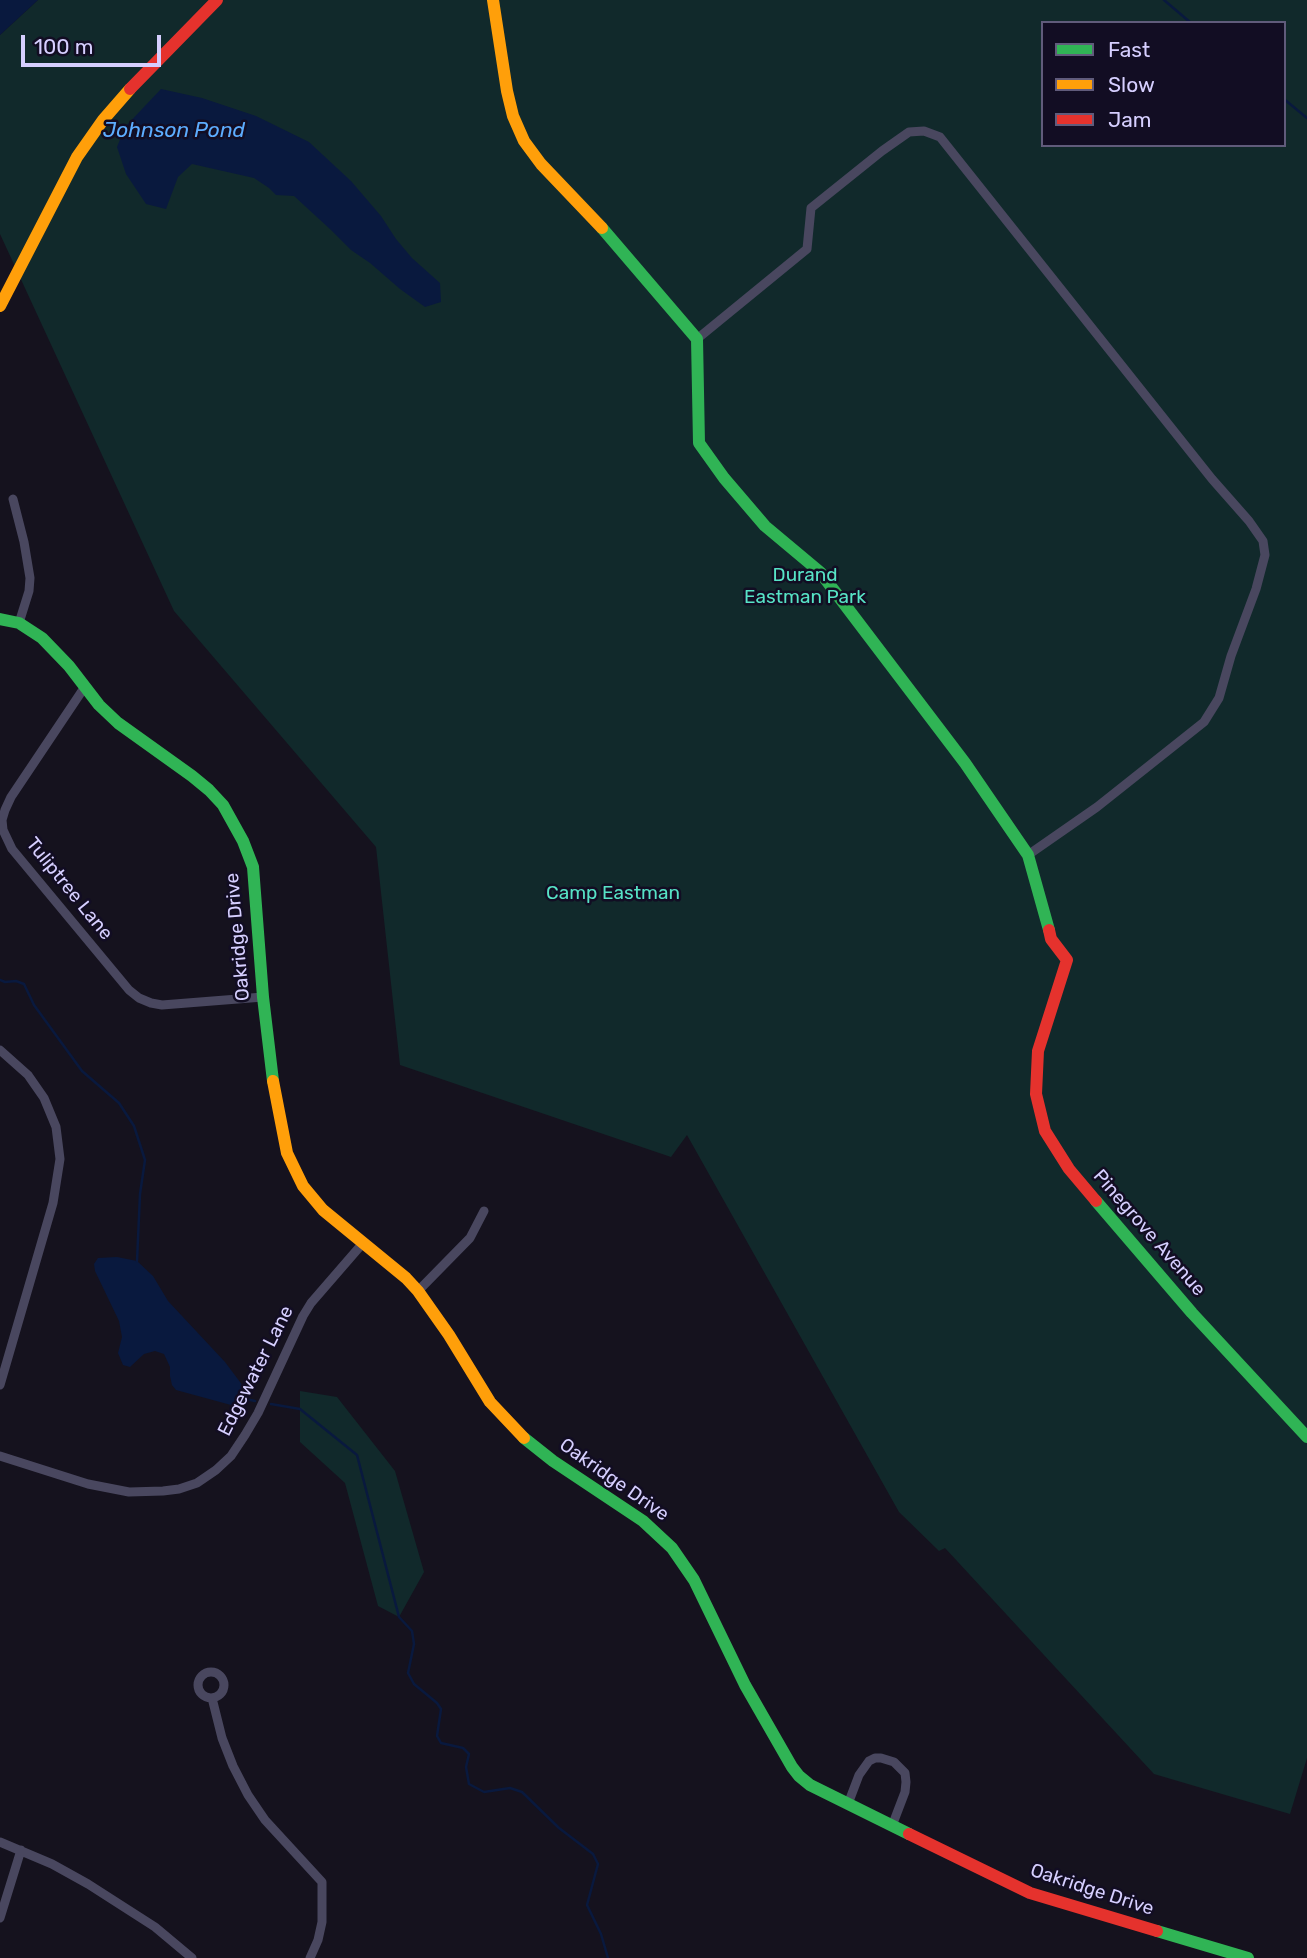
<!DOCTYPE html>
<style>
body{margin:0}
#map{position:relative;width:1307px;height:1958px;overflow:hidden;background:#15121e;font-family:Rubik,sans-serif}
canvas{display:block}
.legend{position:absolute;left:1041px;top:21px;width:245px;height:126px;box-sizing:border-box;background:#120d23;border:2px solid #605b7b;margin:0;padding:9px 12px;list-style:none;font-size:21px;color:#d6cfff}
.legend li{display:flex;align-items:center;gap:14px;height:35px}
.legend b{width:35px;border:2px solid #605b7b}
.scale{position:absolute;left:21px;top:35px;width:140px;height:32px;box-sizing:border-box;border:4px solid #d6cfff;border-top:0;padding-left:9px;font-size:21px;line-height:24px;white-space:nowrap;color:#d6cfff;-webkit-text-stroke:5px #120d23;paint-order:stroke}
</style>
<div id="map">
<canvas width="1307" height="1958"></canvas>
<ul class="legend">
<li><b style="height:9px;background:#30b455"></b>Fast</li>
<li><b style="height:9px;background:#ff9f0a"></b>Slow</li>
<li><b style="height:9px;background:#e5322d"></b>Jam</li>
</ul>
<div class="scale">100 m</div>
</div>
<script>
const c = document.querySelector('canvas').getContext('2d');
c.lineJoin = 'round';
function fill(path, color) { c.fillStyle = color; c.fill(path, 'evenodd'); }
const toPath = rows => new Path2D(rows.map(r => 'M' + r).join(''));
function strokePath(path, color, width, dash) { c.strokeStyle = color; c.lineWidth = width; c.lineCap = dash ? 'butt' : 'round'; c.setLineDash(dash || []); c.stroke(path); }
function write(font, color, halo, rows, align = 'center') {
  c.font = font + ' Rubik,sans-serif'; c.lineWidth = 5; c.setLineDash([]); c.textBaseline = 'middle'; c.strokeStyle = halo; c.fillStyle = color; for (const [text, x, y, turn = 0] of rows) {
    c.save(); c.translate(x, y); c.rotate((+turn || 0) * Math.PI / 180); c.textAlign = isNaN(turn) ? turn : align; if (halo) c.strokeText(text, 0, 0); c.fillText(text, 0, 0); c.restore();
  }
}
fill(toPath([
 [38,0,1307,0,1307,1758,1290,1814,1154,1774,945,1548,939,1551,899,1512,687,1135,671,1157,400,1065,376,847,174,611,0,234,0,35],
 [1043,23,1284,23,1284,145,1043,145],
 [300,1391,337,1397,395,1471,424,1572,399,1617,378,1606,345,1483,300,1442]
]), '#11292b');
fill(toPath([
 [0,0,38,0,0,35],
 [161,89,202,98,256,116,309,142,351,181,381,216,396,239,412,258,440,283,441,302,425,307,400,289,370,263,351,250,331,230,294,196,276,195,269,188,254,178,192,164,178,177,166,209,146,204,126,174,117,147,125,127],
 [117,1257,137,1261,153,1276,168,1301,225,1362,243,1386,241,1398,231,1405,176,1390,172,1385,170,1376,170,1367,164,1354,155,1351,144,1354,130,1367,123,1365,118,1353,122,1337,119,1321,95,1271,94,1264,98,1258]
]), '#09193e');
strokePath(toPath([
 [1164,0,1191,23],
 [1284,99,1307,118],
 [0,980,5,982,16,981,24,984,34,1005,82,1071,119,1103,134,1126,145,1160,140,1194,137,1261],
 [241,1398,255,1401],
 [271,1404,300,1409,357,1455,399,1617,412,1631,414,1644,408,1673,414,1684,437,1703,441,1709,437,1736,441,1743,463,1748,469,1754,466,1767,469,1784,484,1792,510,1788,522,1792,559,1828,593,1854,598,1864,587,1905,601,1934,608,1958]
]), '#09193e', 2.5);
strokePath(toPath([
 [697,339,807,249,811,208,882,151,909,132,924,131,940,137,1212,479,1249,521,1263,541,1265,555,1256,589,1231,656,1219,698,1204,722,1097,807,1028,855],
 [13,499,24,542,30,578,29,591,19,623],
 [84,688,11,797,5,810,2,820,3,830,12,849,129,990,139,998,151,1003,162,1005,263,997],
 [0,1050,28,1075,44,1098,56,1127,60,1159,53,1203,0,1385],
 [418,1291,470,1238,484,1211],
 [0,1456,88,1484,129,1492,163,1491,179,1489,197,1483,216,1470,231,1456,245,1435,258,1413,303,1316,311,1303,363,1243],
 '198 1685a13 13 0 1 1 26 0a13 13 0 1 1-26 0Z',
 [212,1698,222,1738,233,1766,248,1795,265,1820,322,1882,322,1922,318,1940,310,1958],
 [848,1804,859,1775,869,1761,875,1758,881,1758,894,1762,905,1773,906,1782,905,1792,892,1826],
 [0,1842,52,1864,88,1884,155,1927,192,1958],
 [0,1918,21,1850]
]), '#49475f', 9);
strokePath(toPath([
 [602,228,697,339,699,443,724,478,765,526,820,572,965,763,1028,855,1049,930],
 [0,619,19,623,42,638,69,666,99,705,118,723,192,776,209,790,223,805,243,841,253,867,263,997,273,1081],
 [1096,1201,1192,1313,1307,1437],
 [524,1438,553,1461,643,1521,672,1548,694,1580,745,1685,792,1767,799,1776,810,1785,909,1834],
 [1157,1931,1248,1958]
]), '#30b455', 12);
strokePath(toPath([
 [493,0,507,91,513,116,524,141,541,164,602,228],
 [0,306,77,157,103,120,130,89],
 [273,1081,287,1153,303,1186,323,1210,406,1278,418,1291,449,1335,490,1402,524,1438]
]), '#ff9f0a', 12);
strokePath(toPath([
 [130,89,217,0],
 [1049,930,1051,939,1067,960,1038,1051,1036,1094,1045,1131,1069,1169,1096,1201],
 [909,1834,1030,1893,1157,1931]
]), '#e5322d', 12);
write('19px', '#57e3c6', '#120d23', [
 ["Durand",805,576],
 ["Eastman Park",805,598],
 ["Camp Eastman",613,894]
]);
write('19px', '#d6cfff', '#120d23', [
 ["Tuliptree Lane",69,889,51],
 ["Oakridge Drive",238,937,-95],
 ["Pinegrove Avenue",1149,1233,49],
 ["Edgewater Lane",256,1371,-63],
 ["Oakridge Drive",614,1480,35],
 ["Oakridge Drive",1092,1890,18]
]);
write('italic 21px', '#5dadff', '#120d23', [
 ["Johnson Pond",174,131]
]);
</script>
